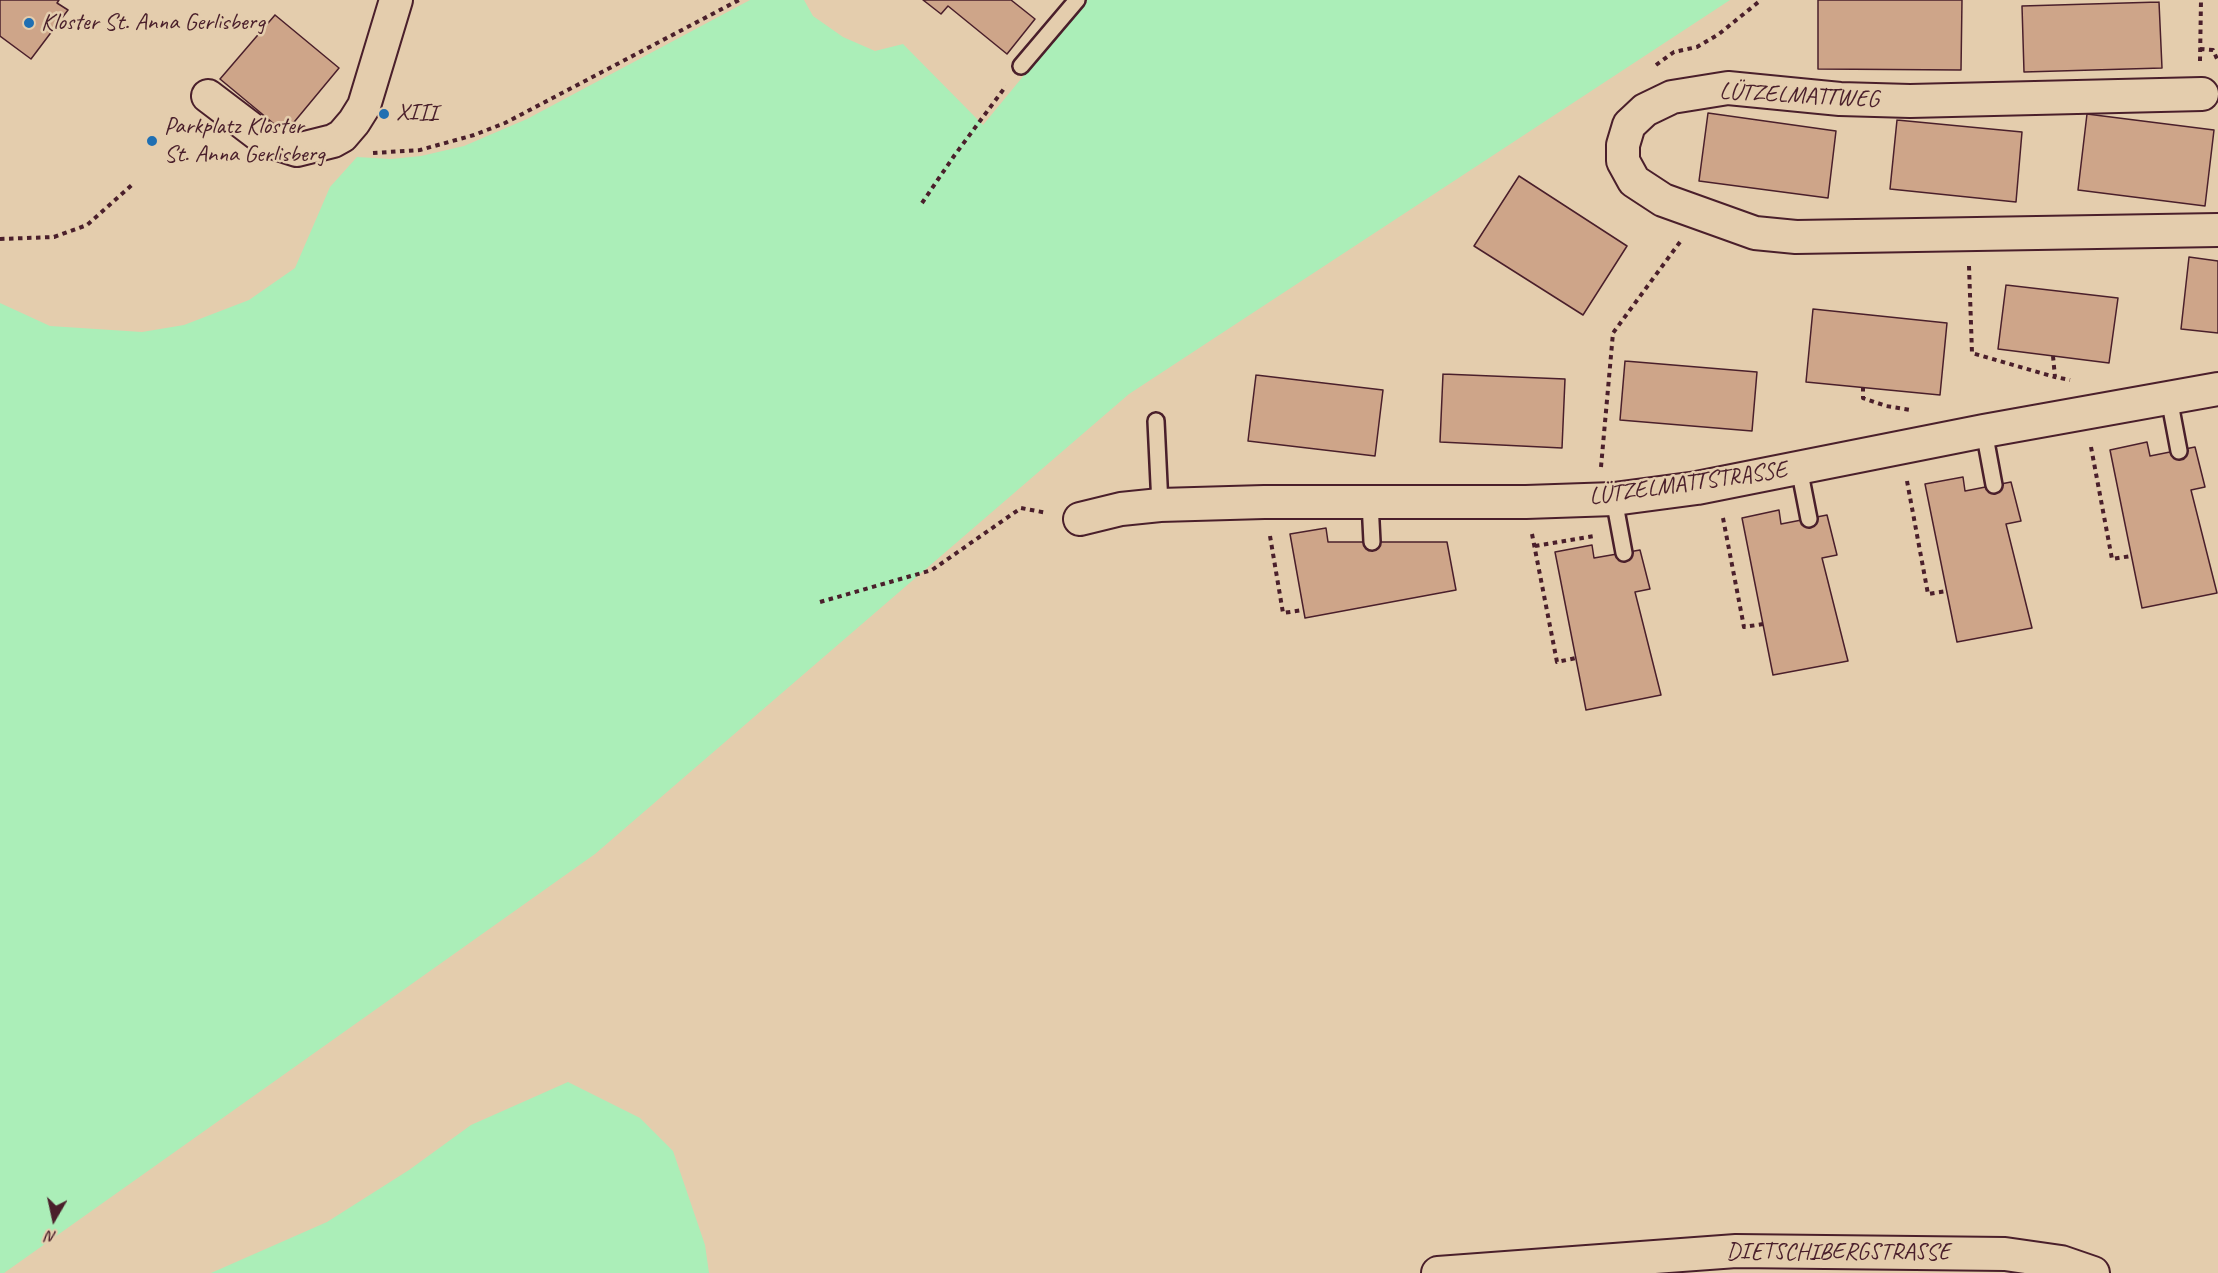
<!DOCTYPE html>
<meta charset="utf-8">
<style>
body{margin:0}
#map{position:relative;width:2218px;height:1273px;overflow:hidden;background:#e4cdad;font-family:Caveat,sans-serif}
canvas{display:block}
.north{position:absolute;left:24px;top:1189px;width:60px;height:60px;-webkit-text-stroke:4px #e4cdad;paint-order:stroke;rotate:189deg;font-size:16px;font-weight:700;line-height:24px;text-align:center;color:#4a1f2b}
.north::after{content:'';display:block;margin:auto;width:21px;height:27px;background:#4a1f2b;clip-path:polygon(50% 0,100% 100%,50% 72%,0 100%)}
</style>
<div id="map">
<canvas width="2218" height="1273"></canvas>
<div class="north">N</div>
</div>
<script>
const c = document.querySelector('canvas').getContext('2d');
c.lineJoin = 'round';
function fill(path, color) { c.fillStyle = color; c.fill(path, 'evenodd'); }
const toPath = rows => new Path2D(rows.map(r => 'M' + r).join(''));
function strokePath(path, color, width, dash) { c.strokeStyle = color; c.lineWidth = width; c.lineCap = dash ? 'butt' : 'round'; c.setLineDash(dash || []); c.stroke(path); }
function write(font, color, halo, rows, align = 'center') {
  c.font = font + ' Caveat,sans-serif'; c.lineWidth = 5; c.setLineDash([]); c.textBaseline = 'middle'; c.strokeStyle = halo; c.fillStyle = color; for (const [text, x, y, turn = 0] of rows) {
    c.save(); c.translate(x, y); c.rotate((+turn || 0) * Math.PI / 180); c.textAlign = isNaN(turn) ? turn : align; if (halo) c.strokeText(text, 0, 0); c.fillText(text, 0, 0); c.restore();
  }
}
fill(toPath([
 [750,0,804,0,813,16,843,37,875,51,903,44,983,125,1086,0,1730,0,1129,394,595,854,4,1273,0,1273,0,303,50,326,142,332,184,325,249,300,295,268,330,187,357,157,391,159,421,156,464,146,527,119],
 [568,1082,640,1118,673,1151,705,1245,709,1273,211,1273,327,1222,409,1170,471,1125]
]), '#abeeb8');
const building = toPath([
 [0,0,59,0,57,3,68,10,31,59,0,36,0,0],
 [923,0,1011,0,1035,19,1007,54,948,6,941,14,923,0],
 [1818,0,1962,0,1961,70,1818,69,1818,0],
 [2159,2,2162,68,2024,72,2022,6,2159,2],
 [275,15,339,68,285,133,220,79,275,15],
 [1708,113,1836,131,1828,198,1699,181,1708,113],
 [2087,114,2214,130,2205,206,2078,190,2087,114],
 [1897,120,2022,132,2016,202,1890,189,1897,120],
 [1519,176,1627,246,1583,315,1474,246,1519,176],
 [2189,257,2218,261,2218,333,2181,329,2189,257],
 [2006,285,2118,298,2109,363,1998,349,2006,285],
 [1813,309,1947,323,1940,395,1806,382,1813,309],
 [1625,361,1757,372,1752,431,1620,420,1625,361],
 [1443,374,1565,379,1562,448,1440,442,1443,374],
 [1256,375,1383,390,1375,456,1248,441,1256,375],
 [2147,442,2150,456,2195,447,2205,487,2191,490,2217,593,2142,608,2110,450,2147,442],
 [1963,477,1965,491,2011,482,2021,521,2006,524,2032,628,1957,642,1925,484,1963,477],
 [1779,510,1781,524,1827,515,1837,555,1822,558,1848,661,1773,675,1742,518,1779,510],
 [1326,528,1328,542,1447,542,1456,590,1305,618,1290,534,1326,528],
 [1592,545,1594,558,1640,550,1650,589,1635,592,1661,695,1586,710,1555,552,1592,545]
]);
fill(building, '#cea589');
strokePath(building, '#4a1f2b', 1.5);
const service = toPath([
 [1021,66,1077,0],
 [2169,398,2179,451],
 [1156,421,1160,505],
 [1984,431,1994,485],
 [1799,468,1809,519],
 [1614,499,1624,553],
 [1370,502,1372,542]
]);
const minor = toPath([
 [2202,94,1910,101,1840,99,1728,88,1672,97,1645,110,1629,125,1623,145,1623,161,1634,181,1663,200,1755,233,1796,237,2218,230],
 [208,96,266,140,297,150,333,141,342,136,354,122,364,106,396,0],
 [1080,519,1121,509,1160,505,1264,502,1526,502,1614,499,1697,488,1984,431,2218,389],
 [1438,1273,1736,1251,2005,1254,2061,1262,2093,1273]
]);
strokePath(service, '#4a1f2b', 20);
strokePath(minor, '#4a1f2b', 36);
strokePath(toPath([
 [2200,49,2213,50,2218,61],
 [2200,61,2201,0],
 [1656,65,1674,52,1697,47,1719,34,1761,0],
 [373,153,420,150,474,135,505,123,739,0],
 [922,203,954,156,1006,86],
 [0,239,54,237,87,225,134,183],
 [1969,266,1972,353,2055,377],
 [2053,356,2055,377,2070,380],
 [1863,387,1863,398,1886,406,1911,410],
 [2091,447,2112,559,2131,556],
 [1601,467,1613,333,1680,242],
 [1907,481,1928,594,1947,591],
 [1723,518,1744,627,1763,624],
 [1532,534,1557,662,1576,658],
 [1270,536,1283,613,1303,610],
 [1535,546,1594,536],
 [820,602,932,570,1021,508,1047,513]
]), '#4a1f2b', 4, [4.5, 4.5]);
strokePath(service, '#e4cdad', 15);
strokePath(minor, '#e4cdad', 32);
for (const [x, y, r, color] of [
 [29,23,6,"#1f6fb2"],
 [384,114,6,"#1f6fb2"],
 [152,141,6,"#1f6fb2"]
]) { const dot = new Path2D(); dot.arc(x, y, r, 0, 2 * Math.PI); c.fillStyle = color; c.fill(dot); strokePath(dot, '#e4cdad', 2); }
write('24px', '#4a1f2b', '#e4cdad', [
 ["Kloster St. Anna Gerlisberg",41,23],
 ["XIII",396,114],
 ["Parkplatz Kloster",164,127],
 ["St. Anna Gerlisberg",164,155]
], 'left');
write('24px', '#4a1f2b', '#e4cdad', [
 ["LÜTZELMATTWEG",1799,96,3],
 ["LÜTZELMATTSTRASSE",1688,484,-8],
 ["DIETSCHIBERGSTRASSE",1838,1253]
]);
</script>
